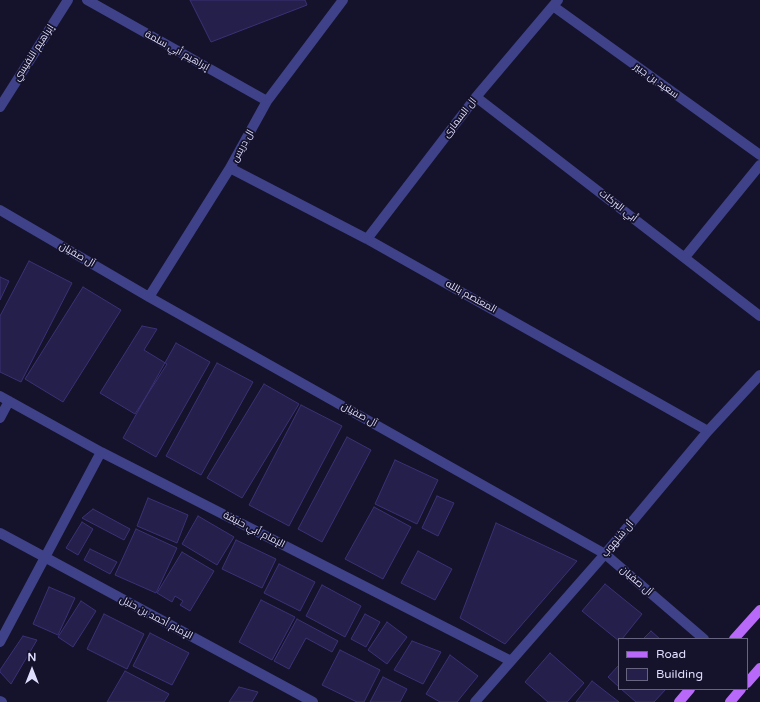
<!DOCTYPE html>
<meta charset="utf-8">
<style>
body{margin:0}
#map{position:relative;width:760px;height:702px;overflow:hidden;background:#15122b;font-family:"Varela Round",sans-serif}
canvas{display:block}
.legend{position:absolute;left:618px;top:638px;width:130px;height:52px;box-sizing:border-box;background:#15122b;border:1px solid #66647f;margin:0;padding:5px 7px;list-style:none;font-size:12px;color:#dfdefe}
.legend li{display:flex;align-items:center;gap:8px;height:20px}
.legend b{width:20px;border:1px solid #66647f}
.north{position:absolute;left:12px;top:650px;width:40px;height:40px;-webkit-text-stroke:3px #15122b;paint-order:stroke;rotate:0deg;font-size:11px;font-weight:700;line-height:16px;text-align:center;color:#dfdefe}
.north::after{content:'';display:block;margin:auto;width:14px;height:18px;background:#dfdefe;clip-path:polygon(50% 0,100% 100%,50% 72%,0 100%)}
</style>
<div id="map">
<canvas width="760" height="702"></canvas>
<ul class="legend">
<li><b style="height:5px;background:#b969fa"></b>Road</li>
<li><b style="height:11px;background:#251f4b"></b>Building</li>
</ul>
<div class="north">N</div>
</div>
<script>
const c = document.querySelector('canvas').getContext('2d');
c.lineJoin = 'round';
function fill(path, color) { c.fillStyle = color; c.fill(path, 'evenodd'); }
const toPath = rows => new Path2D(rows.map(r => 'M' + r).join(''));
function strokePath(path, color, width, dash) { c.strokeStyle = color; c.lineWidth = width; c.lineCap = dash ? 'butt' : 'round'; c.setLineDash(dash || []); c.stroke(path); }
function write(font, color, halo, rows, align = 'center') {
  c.font = font + ' "Varela Round",Cairo,sans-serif'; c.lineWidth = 3.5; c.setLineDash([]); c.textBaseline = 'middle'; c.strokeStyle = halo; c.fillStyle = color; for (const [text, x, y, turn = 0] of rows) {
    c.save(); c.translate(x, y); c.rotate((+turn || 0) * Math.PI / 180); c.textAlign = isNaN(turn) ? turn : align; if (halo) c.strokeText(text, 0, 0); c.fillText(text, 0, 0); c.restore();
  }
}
const building = toPath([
 [190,0,305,0,307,5,211,42,190,0],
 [29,261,72,283,21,382,0,372,0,316,29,261],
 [0,277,9,281,0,300,0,277],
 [83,287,121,310,63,402,25,379,83,287],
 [142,326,157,329,144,350,167,364,135,414,100,393,142,326],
 [176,343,210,362,156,457,123,438,176,343],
 [217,363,253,382,201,475,166,456,217,363],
 [264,384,299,404,242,498,207,478,264,384],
 [301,405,342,426,289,526,249,505,301,405],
 [347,437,371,450,322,542,298,529,347,437],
 [395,460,438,480,417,524,375,504,395,460],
 [437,496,454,503,438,536,422,528,437,496],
 [148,498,188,515,177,543,137,526,148,498],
 [374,507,411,527,383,579,345,559,374,507],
 [93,509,130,529,124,540,82,518,93,509],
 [198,516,234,537,217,565,182,544,198,516],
 [82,522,93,529,78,555,66,548,82,522],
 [496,523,577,561,505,644,460,618,496,523],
 [136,529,177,548,156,593,115,575,136,529],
 [236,540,276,559,262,588,222,569,236,540],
 [90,549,117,562,110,574,84,560,90,549],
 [418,551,452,569,435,600,401,583,418,551],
 [182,552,214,571,190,611,180,605,183,601,175,596,172,602,157,593,182,552],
 [279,564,315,582,300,611,264,593,279,564],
 [605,584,642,614,622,639,619,639,619,641,582,611,605,584],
 [322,585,361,606,345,637,306,616,322,585],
 [49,587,75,598,58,635,33,624,49,587],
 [261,600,295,617,272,660,239,642,261,600],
 [81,601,96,611,73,647,58,637,81,601],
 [104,614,144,634,127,669,87,649,104,614],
 [365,614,380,622,366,647,351,639,365,614],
 [297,619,338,641,332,652,306,638,289,669,274,661,297,619],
 [387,622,407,637,387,664,368,650,387,622],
 [651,631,660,639,643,639,651,631],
 [150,633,189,653,172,685,133,666,150,633],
 [23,636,37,640,11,684,0,672,0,670,23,636],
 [412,641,441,652,423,684,394,670,412,641],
 [340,650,380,670,364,702,357,702,322,685,340,650],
 [550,653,584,683,567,702,548,702,525,682,550,653],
 [450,655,478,676,457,702,440,702,426,694,450,655],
 [619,665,619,687,608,677,619,665],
 [125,671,169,694,164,702,107,702,125,671],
 [383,677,407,689,400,702,370,702,383,677],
 [592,681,619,702,576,702,592,681],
 [239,687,258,692,252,702,229,702,239,687],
 [621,689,666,689,654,702,636,702,621,689]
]);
fill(building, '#251f4b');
strokePath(building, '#3a3276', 1);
strokePath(toPath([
 [87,0,267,101],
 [553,6,760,155],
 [476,97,760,316],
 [0,107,68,0],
 [230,168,367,239,708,431],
 [0,210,149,297,605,554,704,639],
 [367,239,476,97,558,0],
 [685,257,760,165],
 [149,297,230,168,267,101,343,0],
 [0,396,101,452,511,661],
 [0,418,9,401],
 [0,533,313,702],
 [0,642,101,452],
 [0,701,2,702],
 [475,702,605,554,708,431,760,375]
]), '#3f4288', 10);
strokePath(toPath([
 [734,639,760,610],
 [747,683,760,668],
 [679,702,690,689],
 [730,702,741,689]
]), '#b969fa', 10);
write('10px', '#dfdefe', '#15122b', [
 ["إبراهيم أبي سلمة",177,51,29],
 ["إبراهيم النفيسي",34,53,-57],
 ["سعيد بن جبير",656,81,36],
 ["ال السمارى",460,118,-52],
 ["ال دريس",243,146,-61],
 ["أبي البركات",618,206,38],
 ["آل صفيان",77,255,30],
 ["المعتصم بالله",471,297,29],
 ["آل صفيان",359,415,29],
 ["الإمام أبي حنيفة",254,530,27],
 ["آل شلهوب",618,539,-50],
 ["آل صفيان",636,581,41],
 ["الإمام أحمد بن حنبل",156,618,28]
]);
</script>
